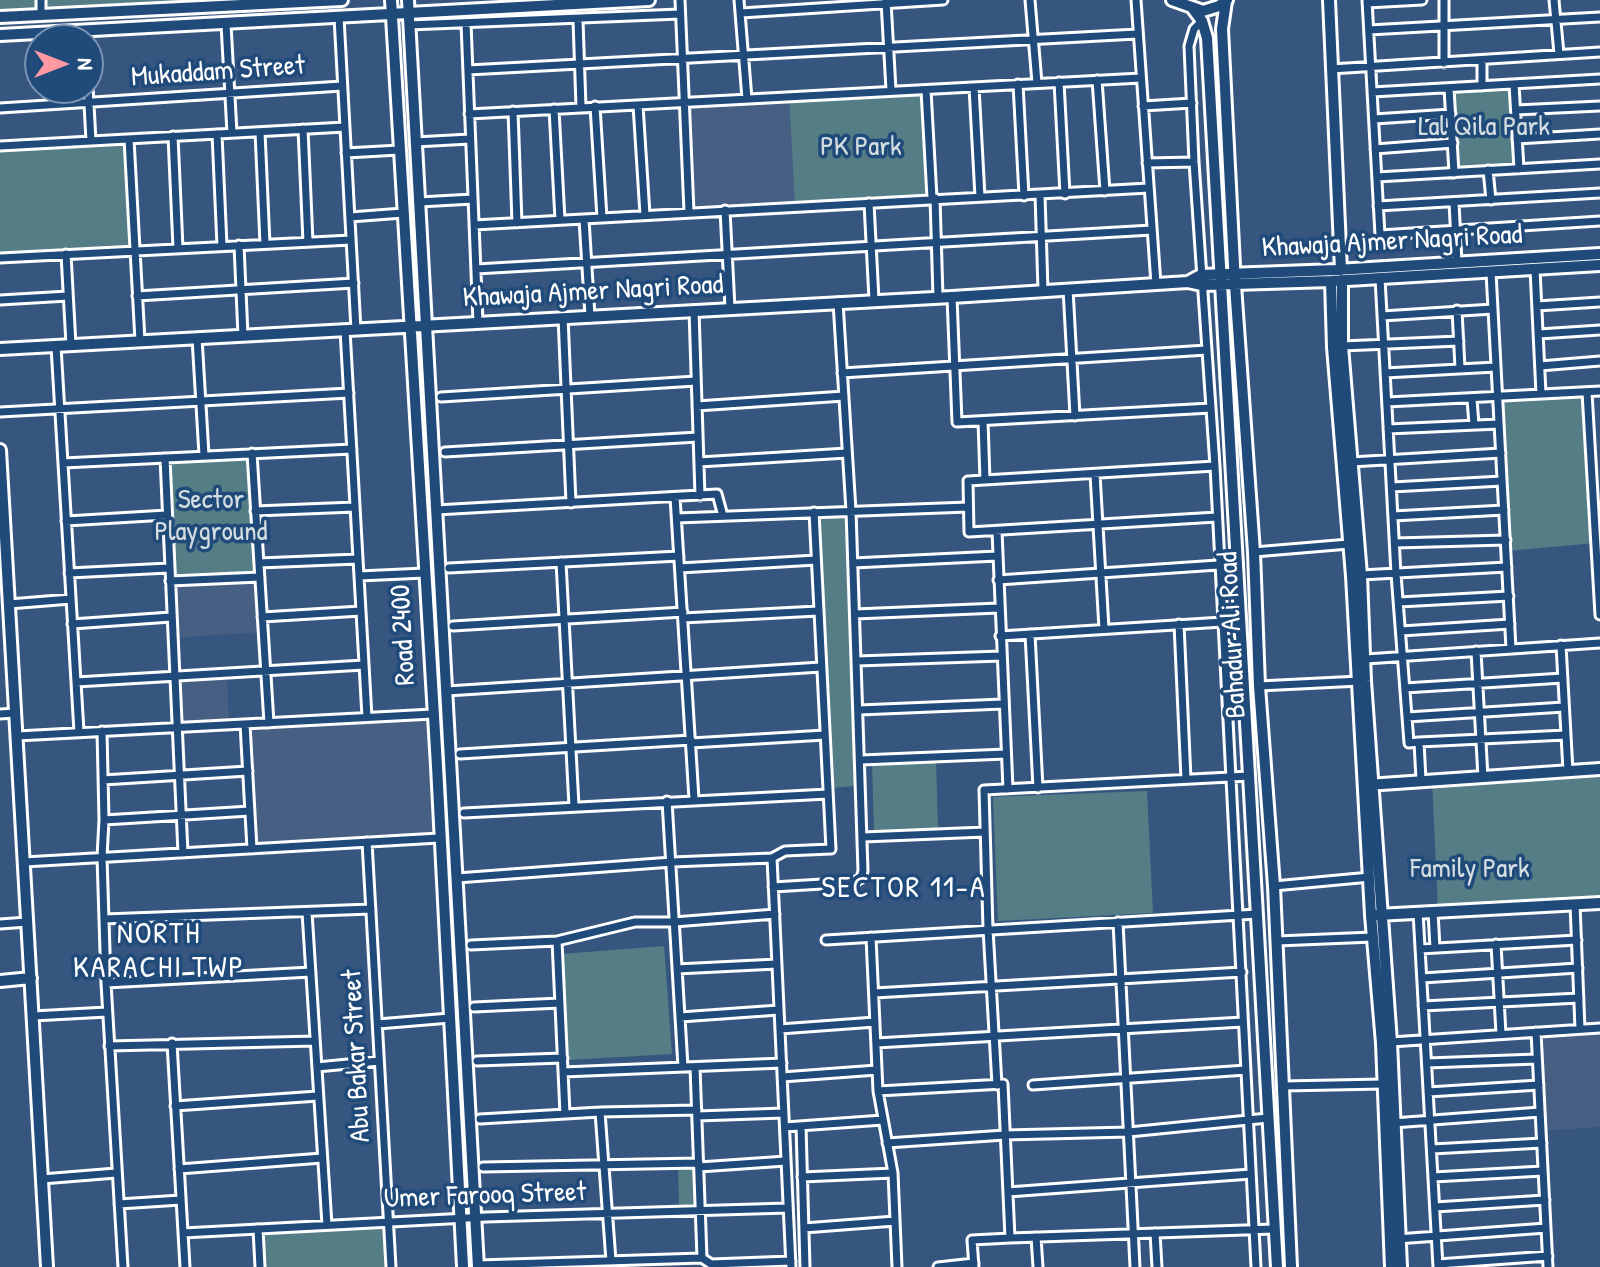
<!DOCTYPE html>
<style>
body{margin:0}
#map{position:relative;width:1600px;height:1267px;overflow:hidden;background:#36567f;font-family:"Patrick Hand",sans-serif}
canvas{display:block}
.north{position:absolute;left:24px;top:24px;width:80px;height:80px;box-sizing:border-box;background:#1f4a7a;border:2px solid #7992af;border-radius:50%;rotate:90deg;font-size:22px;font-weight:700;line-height:32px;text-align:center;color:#fff}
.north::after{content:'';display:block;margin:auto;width:28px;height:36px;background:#ff9aa2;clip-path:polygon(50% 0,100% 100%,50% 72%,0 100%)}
</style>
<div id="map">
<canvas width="1600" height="1267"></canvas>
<div class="north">N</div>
</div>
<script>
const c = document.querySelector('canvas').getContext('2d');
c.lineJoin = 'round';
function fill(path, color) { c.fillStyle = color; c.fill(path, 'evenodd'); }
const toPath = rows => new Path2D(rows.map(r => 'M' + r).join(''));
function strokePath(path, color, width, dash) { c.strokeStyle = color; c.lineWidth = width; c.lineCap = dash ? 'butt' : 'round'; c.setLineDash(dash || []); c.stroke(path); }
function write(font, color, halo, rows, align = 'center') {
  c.font = font + ' "Patrick Hand",sans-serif'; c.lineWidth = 7; c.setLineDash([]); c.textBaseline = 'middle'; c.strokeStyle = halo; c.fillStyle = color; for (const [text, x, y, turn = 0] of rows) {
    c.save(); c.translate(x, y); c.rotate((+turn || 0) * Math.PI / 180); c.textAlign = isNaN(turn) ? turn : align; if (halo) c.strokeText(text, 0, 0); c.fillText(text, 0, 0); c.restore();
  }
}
fill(toPath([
 [789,97,795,206,689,212,684,103],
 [260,577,263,632,172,638,170,581],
 [227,673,229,725,176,727,174,675],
 [433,714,439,838,252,849,245,724],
 [1600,1028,1600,1127,1541,1131,1536,1032]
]), '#465f83');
fill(toPath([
 [0,0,336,0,0,18],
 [1514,84,1519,169,1454,173,1449,88],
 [926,90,935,198,795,206,789,97],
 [129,139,135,250,0,258,0,146],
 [1587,392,1596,543,1506,551,1498,398],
 [252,453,260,577,170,581,165,458],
 [845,516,854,786,833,788,819,517],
 [936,759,938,829,874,832,872,763],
 [1600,769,1600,903,1438,911,1432,780],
 [1147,791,1153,913,998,921,993,797],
 [664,946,672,1054,569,1060,561,954],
 [678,1167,695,1167,696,1204,679,1205],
 [389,1222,391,1267,260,1267,258,1229]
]), '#547d85');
const street = toPath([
 [41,0,41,15],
 [680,0,689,212],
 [739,0,747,99],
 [1030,0,1037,83],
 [1136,0,1156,284],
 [1367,0,1380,235,1600,221],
 [1554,0,1559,54],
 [886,1,891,90],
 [1367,3,1422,0],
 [741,13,943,0],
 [339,17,356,330],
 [578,20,581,107],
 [1202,21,1194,29,1189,46,1194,162,1215,466,1256,1267],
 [466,23,478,322],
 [226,24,232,133],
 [409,25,680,14],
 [1369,30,1600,17],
 [1482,61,1482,86],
 [1444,63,1444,0],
 [1331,69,1600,52],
 [468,70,1137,34],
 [1097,80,1105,191],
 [1059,82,1065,194],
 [1018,84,1024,196],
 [1514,84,1519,169],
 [88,86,91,141],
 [974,87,980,197],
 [1449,88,1454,173],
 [926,90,932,198],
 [1372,92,1600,79],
 [638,105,645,215],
 [595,106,602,218],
 [1143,106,1192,103],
 [0,108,342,86],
 [554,109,560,220],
 [1516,110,1600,106],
 [513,111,517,223],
 [469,114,1141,78],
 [1374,119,1451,114],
 [303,129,308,242],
 [260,132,265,244],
 [217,134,222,246],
 [173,136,178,248],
 [129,139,140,341],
 [1517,139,1600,134],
 [415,142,470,139],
 [0,146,345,127],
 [1375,149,1453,143],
 [346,153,399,150],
 [1147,163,1194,162],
 [1488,170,1491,200],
 [1377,177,1600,164],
 [1040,195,1043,290],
 [935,198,938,297],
 [419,202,473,199],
 [1454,202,1457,263],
 [869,203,874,300],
 [1378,206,1600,193],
 [725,210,730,308],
 [350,217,403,213],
 [584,219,590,316],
 [474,225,1149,188],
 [239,245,243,336],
 [66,254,71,345],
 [0,258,351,240],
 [476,269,1152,230],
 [1535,269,1541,394],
 [1491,272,1511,649],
 [1380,278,1396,574,1409,743,1419,742,1421,780],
 [1068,289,1075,416],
 [137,296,354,283],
 [952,297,957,422,1211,408],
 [0,300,68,296],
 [1537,306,1600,302],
 [694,310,700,496],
 [1457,310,1460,368],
 [1382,316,1493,309],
 [563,317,571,503],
 [345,330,367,717],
 [1539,334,1600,330],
 [197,338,204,455],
 [56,346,79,732],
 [1342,346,1459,341],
 [1540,366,1600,361],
 [842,373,1207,350],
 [1385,373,1496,367],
 [1587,392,1600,615],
 [441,397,696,381],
 [1472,399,1474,425],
 [1387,402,1600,391],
 [697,406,844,396],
 [0,412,349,393],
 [983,421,985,480],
 [1388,429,1499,424],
 [445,452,698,437],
 [252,453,269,723],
 [165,458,183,853],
 [699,462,847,453],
 [1351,462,1501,453],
 [63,463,352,449],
 [1215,466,968,481,969,532,1217,517],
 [1095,474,1104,629],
 [1392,487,1502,481],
 [675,497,694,799],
 [436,510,717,494,723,516],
 [255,511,355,507],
 [1393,516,1504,510],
 [677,518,968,507],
 [66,521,167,515],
 [997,531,1008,789],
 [1395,543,1506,540],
 [1254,552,1349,544],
 [561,562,574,806],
 [259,563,358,559],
 [853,563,997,556],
 [449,568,679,556],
 [680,568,816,560],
 [69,573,169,568],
 [1361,575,1507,567],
 [359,576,425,573],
 [998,580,1218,565],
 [170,581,260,577],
 [1399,602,1509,596],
 [9,604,71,599],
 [855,614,999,608],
 [262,617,361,611],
 [683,618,818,611],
 [72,624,171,617],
 [1179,624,1186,779],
 [453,626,683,612],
 [1401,631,1510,624],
 [1030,634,1038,788],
 [1000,636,1223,622],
 [1561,645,1568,771],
 [1476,651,1483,778],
 [1366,659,1600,643],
 [857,661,1001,656],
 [76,682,364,665],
 [1259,686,1360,681],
 [1405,688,1563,678],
 [447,691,821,667],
 [859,710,1003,704],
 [0,714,15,713],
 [1407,717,1564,707],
 [245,724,252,849],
 [102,731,104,820,102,857,106,983,123,1267],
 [17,736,433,714],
 [1419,742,1566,735],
 [691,743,825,735],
 [460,754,691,740],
 [861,760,1006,754],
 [103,780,248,771],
 [667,801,683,1067],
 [464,813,828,794],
 [104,820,250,811],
 [863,837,985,832],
 [367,842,391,1267],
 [772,858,791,1267],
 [24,862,439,838],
 [457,878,672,862,772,858,785,851,831,849,814,512],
 [1274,886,1370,877],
 [773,887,855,882,861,878,863,871,851,511,838,302],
 [1575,904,1580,1029],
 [307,912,327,1225],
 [1418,912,1438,1267],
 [1433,912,1435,948],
 [104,919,371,909],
 [1118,922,1135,1267],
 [0,924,27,922],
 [871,937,878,1091,893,1173,897,1267],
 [826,940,1257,914],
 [557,941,565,1114],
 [1277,941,1373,937],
 [1496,944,1501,1034],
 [471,945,557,941,635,922,674,922,775,914],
 [1420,949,1577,940],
 [677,969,777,964],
 [1422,978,1578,968],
 [106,983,311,972],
 [874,993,1242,972],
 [1423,1006,1579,998],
 [474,1007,560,1003],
 [33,1016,107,1012],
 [680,1017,779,1010],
 [378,1024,450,1018],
 [780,1029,875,1022],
 [1536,1032,1548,1267],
 [1391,1042,1600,1028],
 [172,1043,185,1267],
 [876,1043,1243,1022],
 [109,1046,315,1041],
 [477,1061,563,1058],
 [1427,1063,1537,1059],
 [317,1067,379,1061],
 [695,1067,702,1258],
 [563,1072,782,1063],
 [782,1077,877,1070],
 [997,1085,988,929,984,790,1249,776],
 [1033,1085,1246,1070],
 [1283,1086,1383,1084],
 [878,1091,1003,1084,1010,1238,972,1240,974,1267],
 [1428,1092,1539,1085],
 [175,1106,318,1096],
 [600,1112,611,1261],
 [697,1116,784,1113],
 [480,1119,600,1112,697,1110],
 [1393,1123,1540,1112],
 [801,1126,805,1267],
 [785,1127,883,1120],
 [887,1143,1005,1135,1129,1132,1268,1118],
 [1432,1149,1542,1143],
 [483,1167,699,1163],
 [699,1167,786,1161],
 [179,1169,322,1158],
 [802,1177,893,1173],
 [1433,1177,1543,1171],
 [42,1179,116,1173],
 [1008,1192,1251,1174],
 [119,1204,181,1200],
 [1435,1207,1545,1200],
 [804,1228,895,1221],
 [258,1229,260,1267],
 [183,1233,486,1217,788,1208],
 [1155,1233,1157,1267],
 [1036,1237,1038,1267],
 [1010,1238,1274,1229],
 [1397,1239,1546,1228],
 [1438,1264,1548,1256],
 [478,1265,702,1258,711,1264,791,1261],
 [938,1267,974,1263]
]);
const secondary = toPath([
 [391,0,437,766,463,1267],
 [408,0,478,1267],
 [1172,0,1203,11,1219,6,1227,0],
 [1329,0,1341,270],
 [1226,1,1222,29,1235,285,1254,552,1259,686,1274,886,1291,1267],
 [1193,9,1202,21,1207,38,1277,1267],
 [0,17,342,0],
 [0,35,649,0],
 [1342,280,1342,346,1361,575,1365,681,1391,1042,1401,1267],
 [1331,281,1333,347,1352,576,1371,915,1382,1043,1391,1267],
 [1188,282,1202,285,1331,281,1600,265],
 [0,349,952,297,1188,282,1201,275,1336,270,1600,254],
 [0,450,47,1267],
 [1367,785,1600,769],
 [1377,915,1600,903],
 [0,981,31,978]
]);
strokePath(street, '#fff', 13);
strokePath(secondary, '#fff', 16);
strokePath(street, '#1f4a7a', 7);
strokePath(secondary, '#1f4a7a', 10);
write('28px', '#fff', '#1f4a7a', [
 ["Mukaddam Street",218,72,-4],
 ["Khawaja Ajmer Nagri Road",1392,242,-3],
 ["Khawaja Ajmer Nagri Road",593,292,-3],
 ["Road 2400",404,635,-93],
 ["Bahadur Ali Road",1233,635,-93],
 ["Abu Bakar Street",357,1056,-93],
 ["Umer Farooq Street",485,1196,-2]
]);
write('28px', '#d4dee0', '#1f4a7a', [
 ["Lal Qila Park",1484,128],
 ["PK Park",861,148],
 ["Sector",211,501],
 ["Playground",211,533],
 ["Family Park",1470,870]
]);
c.letterSpacing = '2px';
write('30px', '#fff', '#1f4a7a', [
 ["SECTOR 11-A",904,889],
 ["NORTH",159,935],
 ["KARACHI TWP",159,969]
]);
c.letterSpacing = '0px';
</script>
